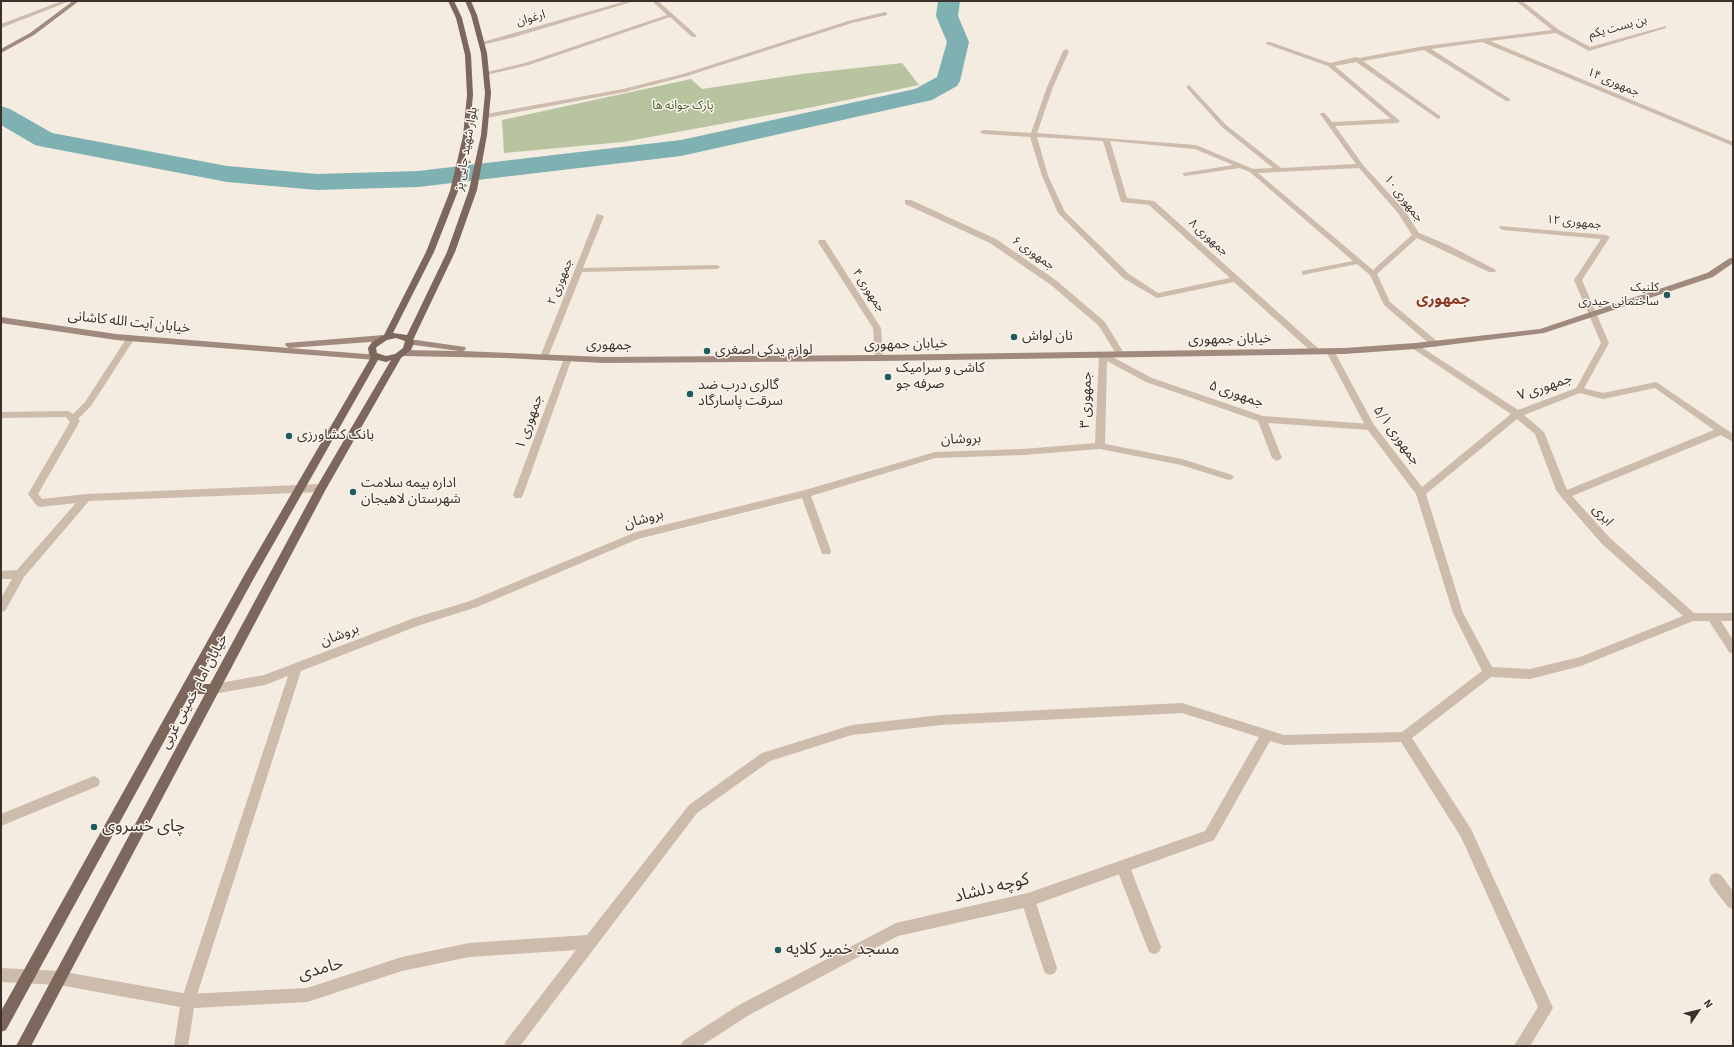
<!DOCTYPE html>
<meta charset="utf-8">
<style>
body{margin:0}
#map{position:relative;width:1734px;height:1047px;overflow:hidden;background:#f4ebe1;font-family:"Source Sans 3",sans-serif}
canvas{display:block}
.frame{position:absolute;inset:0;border:2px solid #3b302b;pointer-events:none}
.north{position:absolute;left:1678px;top:991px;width:40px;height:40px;-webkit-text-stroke:3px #fbf5ee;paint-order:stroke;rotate:55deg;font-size:11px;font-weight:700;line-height:16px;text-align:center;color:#3b302b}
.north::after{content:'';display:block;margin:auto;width:14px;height:18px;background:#3b302b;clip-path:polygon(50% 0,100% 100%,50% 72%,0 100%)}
</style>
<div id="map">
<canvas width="1734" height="1047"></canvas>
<div class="frame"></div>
<div class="north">N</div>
</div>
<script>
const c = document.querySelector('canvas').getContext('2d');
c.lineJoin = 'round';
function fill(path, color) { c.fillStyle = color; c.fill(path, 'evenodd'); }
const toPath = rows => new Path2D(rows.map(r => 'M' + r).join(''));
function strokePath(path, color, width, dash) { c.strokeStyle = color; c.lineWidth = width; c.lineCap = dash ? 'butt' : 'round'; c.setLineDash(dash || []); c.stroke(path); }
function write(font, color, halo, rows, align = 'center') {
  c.font = font + ' "Source Sans 3","Noto Sans Arabic",sans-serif'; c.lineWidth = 3; c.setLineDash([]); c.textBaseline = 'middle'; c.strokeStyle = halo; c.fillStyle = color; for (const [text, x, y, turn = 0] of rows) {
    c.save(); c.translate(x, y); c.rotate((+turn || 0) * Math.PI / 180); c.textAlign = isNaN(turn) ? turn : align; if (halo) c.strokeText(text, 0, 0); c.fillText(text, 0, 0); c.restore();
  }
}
fill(toPath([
 [902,63,919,85,813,107,623,142,504,153,502,120,691,79,702,89,802,74]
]), '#b8c4a0');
fill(toPath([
 [938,1,960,1,958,16,969,42,960,81,957,86,932,100,681,156,418,187,317,190,227,182,44,147,35,145,1,125,1,106,10,109,52,133,227,166,317,174,418,171,681,140,915,89,937,77,947,42,936,16,938,1]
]), '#7fb0b2');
fill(toPath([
 [626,1,635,1,511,38,482,45,479,43,626,1],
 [652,1,658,1,696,35,696,37,692,37,670,17,529,65,486,75,483,73,525,63,667,15,652,1],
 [1516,1,1522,1,1559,30,1590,47,1666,26,1666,28,1589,51,1556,33,1490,41,1733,142,1733,146,1482,42,1431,49,1510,99,1510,101,1506,101,1424,50,1363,61,1440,116,1440,118,1438,119,1356,62,1335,66,1400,121,1397,123,1335,126,1363,165,1404,210,1419,233,1448,245,1496,270,1495,272,1489,272,1417,238,1377,274,1390,302,1438,342,1438,346,1435,347,1432,346,1384,305,1370,275,1357,264,1302,275,1302,271,1353,261,1250,172,1240,168,1185,176,1183,175,1183,173,1233,165,1195,149,1110,141,1127,198,1154,201,1320,350,1320,354,1314,354,1234,282,1157,298,1123,278,1058,213,1042,176,1030,137,983,134,980,132,983,130,1031,133,1047,87,1063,51,1066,49,1069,51,1053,87,1037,133,1196,145,1253,169,1273,168,1222,127,1187,88,1187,86,1189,85,1226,125,1281,168,1356,164,1320,114,1321,113,1325,113,1332,122,1391,119,1328,66,1266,44,1266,42,1270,42,1330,63,1356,57,1359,58,1425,46,1552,30,1516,1],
 [1037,137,1103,141,1121,202,1149,205,1230,278,1158,293,1129,274,1065,212,1048,176,1037,137],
 [1359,168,1398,213,1412,235,1373,270,1258,173,1359,168],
 [885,12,887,13,887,15,852,23,687,76,625,92,486,118,483,116,486,114,623,89,683,74,848,21,885,12],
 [905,200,911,200,996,239,1057,281,1105,322,1125,355,1124,357,1118,357,1099,326,1051,285,990,243,905,204,905,200],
 [597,214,604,216,583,268,717,265,721,267,717,269,582,272,548,357,547,359,541,359,540,357,597,214],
 [1500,226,1606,235,1610,237,1582,280,1609,343,1582,392,1579,393,1575,390,1601,343,1574,280,1601,239,1503,230,1499,228,1500,226],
 [819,240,825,240,881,328,883,358,882,360,879,361,875,358,873,328,818,242,819,240],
 [131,335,135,338,91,406,78,419,80,421,38,494,42,499,86,494,321,484,326,488,321,492,89,501,24,577,5,611,1,612,1,598,12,579,1,579,1,571,17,570,76,503,40,507,37,506,28,494,70,422,66,417,1,418,1,412,68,411,73,414,85,402,128,336,131,335],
 [1103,352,1152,378,1263,416,1370,424,1375,427,1370,430,1268,423,1282,458,1277,461,1272,458,1258,421,1146,382,1107,361,1105,444,1182,459,1232,475,1234,477,1232,479,1229,480,1181,465,1100,449,1023,455,935,458,811,496,831,551,830,554,822,554,821,551,802,498,638,539,477,607,420,625,301,671,195,1001,193,1006,188,1008,183,1006,181,1001,288,676,265,685,213,694,209,693,207,689,209,685,264,675,414,618,470,601,636,532,805,490,935,452,1023,449,1095,443,1099,355,1103,352],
 [568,355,572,358,523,495,521,498,515,498,513,495,564,358,568,355],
 [1123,861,1128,862,1161,947,1159,952,1154,954,1149,952,1116,867,1118,862,1123,861],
 [1028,893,1033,895,1035,900,1057,968,1055,973,1050,975,1045,973,1043,968,1021,900,1023,895,1028,893]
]), '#cdbbac');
fill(toPath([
 [62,1,70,1,1,28,1,24,62,1],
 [1415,343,1518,410,1579,387,1603,393,1656,382,1733,434,1733,442,1721,435,1572,496,1610,538,1694,613,1733,613,1733,621,1721,621,1733,640,1733,654,1729,652,1709,621,1693,621,1581,666,1530,679,1491,677,1412,738,1471,829,1553,1008,1530,1046,1514,1046,1538,1007,1461,837,1401,742,1284,745,1270,741,1214,840,1028,907,898,936,749,1015,701,1046,681,1046,683,1041,739,1005,896,923,1028,893,1205,831,1259,737,1182,713,941,725,852,735,770,761,697,813,520,1046,504,1046,506,1041,576,950,469,957,402,971,307,1002,194,1008,188,1046,174,1046,180,1007,59,985,1,982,1,968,59,971,188,994,307,988,402,957,469,943,587,935,689,805,762,753,852,725,941,715,1182,703,1284,735,1402,732,1482,671,1453,613,1416,494,1367,429,1326,351,1327,349,1333,349,1374,425,1422,487,1511,414,1412,348,1412,344,1415,343],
 [1655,388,1714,430,1567,490,1544,432,1524,415,1580,393,1603,399,1655,388],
 [1517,419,1535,434,1556,490,1562,498,1602,544,1683,616,1580,657,1530,669,1492,667,1463,613,1426,494,1517,419],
 [94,776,98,778,100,782,98,786,1,826,1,814,94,776],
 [1716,873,1721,875,1733,891,1733,909,1728,907,1711,885,1709,880,1711,875,1716,873]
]), '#cdbbac');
fill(toPath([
 [73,1,79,1,34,35,1,53,1,49,30,33,73,1],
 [1730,258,1733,258,1733,263,1713,277,1544,333,1415,349,1344,354,879,361,604,363,505,358,403,356,399,353,403,350,460,351,406,344,405,342,409,339,465,347,466,349,463,351,604,357,879,355,1344,348,1415,343,1540,329,1707,273,1730,258],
 [1,317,116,334,289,348,285,345,286,343,384,335,388,338,384,341,289,348,379,355,379,359,376,360,116,340,1,323,1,317]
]), '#a18a7d');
fill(toPath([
 [448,1,454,1,462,18,471,55,473,95,469,136,458,191,434,252,393,333,407,335,447,252,469,190,481,135,485,93,481,53,471,15,465,1,471,1,477,15,487,53,491,93,487,135,477,190,455,252,413,340,414,343,411,350,401,358,326,489,31,1046,16,1046,205,694,190,694,6,1030,1,1032,1,1011,246,572,371,357,369,354,368,348,372,342,384,335,426,252,450,191,463,136,467,95,465,55,456,18,448,1],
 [396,338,405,341,403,348,395,354,386,356,377,353,376,348,378,346,387,340,396,338],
 [378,360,386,362,391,360,316,488,210,684,196,684,254,578,378,360]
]), '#7d675c');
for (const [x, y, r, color] of [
 [1667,295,4,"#1f5a5e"],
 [1014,337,4,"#1f5a5e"],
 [707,351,4,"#1f5a5e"],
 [888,377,4,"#1f5a5e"],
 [690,394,4,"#1f5a5e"],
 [289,436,4,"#1f5a5e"],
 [353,492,4,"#1f5a5e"],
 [94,827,4,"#1f5a5e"],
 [778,950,4,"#1f5a5e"]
]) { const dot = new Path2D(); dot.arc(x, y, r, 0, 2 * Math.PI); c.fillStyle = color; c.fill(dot); strokePath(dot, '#fbf5ee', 1.5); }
write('12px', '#3b302b', '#fbf5ee', [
 ["ارغوان",531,19,-16],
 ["بن بست یکم",1618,28,-15],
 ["جمهوری ۱۴",1613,83,23],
 ["بلوار شهید چایی پز",467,149,-80],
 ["جمهوری ۱۰",1403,199,52],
 ["جمهوری ۱۲",1574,223,6],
 ["جمهوری ۸",1208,238,42],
 ["جمهوری ۶",1033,254,35],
 ["جمهوری ۲",561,282,-68],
 ["جمهوری ۴",868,291,57]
]);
write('12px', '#4a5a2e', '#fbf5ee', [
 ["پارک جوانه ها",683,106]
]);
write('12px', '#3b302b', '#fbf5ee', [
 ["کلنیک",1659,288],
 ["ساختمانی حیدری",1659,302]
], 'right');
write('14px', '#3b302b', '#fbf5ee', [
 ["خیابان آیت الله کاشانی",129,323,6],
 ["خیابان جمهوری",1230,340,-1],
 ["خیابان جمهوری",906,345,-1],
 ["جمهوری",609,346,1],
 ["جمهوری ۷",1545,388,-19],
 ["جمهوری ۵",1236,395,19],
 ["جمهوری ۳",1087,400,-88],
 ["جمهوری ۱",530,422,-70],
 ["جمهوری ۵/۱",1396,436,54],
 ["بروشان",961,440,-2],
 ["ابری",1602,516,49],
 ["بروشان",644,520,-16],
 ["بروشان",340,636,-21],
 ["خیابان امام خمینی غربی",195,692,-62]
]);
write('14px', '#3b302b', '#fbf5ee', [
 ["نان لواش",1022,337],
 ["لوازم یدکی اصغری",715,351],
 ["کاشی و سرامیک",896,369],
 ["صرفه جو",896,385],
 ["گالری درب ضد",698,386],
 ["سرقت پاسارگاد",698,402],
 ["بانک کشاورزی",297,436],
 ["اداره بیمه سلامت",361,484],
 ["شهرستان لاهیجان",361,500]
], 'left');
write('bold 15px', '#8c3b22', '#fbf5ee', [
 ["جمهوری",1443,301]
]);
write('17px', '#3b302b', '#fbf5ee', [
 ["چای خسروی",102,827],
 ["مسجد خمیر کلایه",786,950]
], 'left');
write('17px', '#3b302b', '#fbf5ee', [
 ["کوچه دلشاد",992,889,-14],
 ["حامدی",321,970,-15]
]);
</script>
